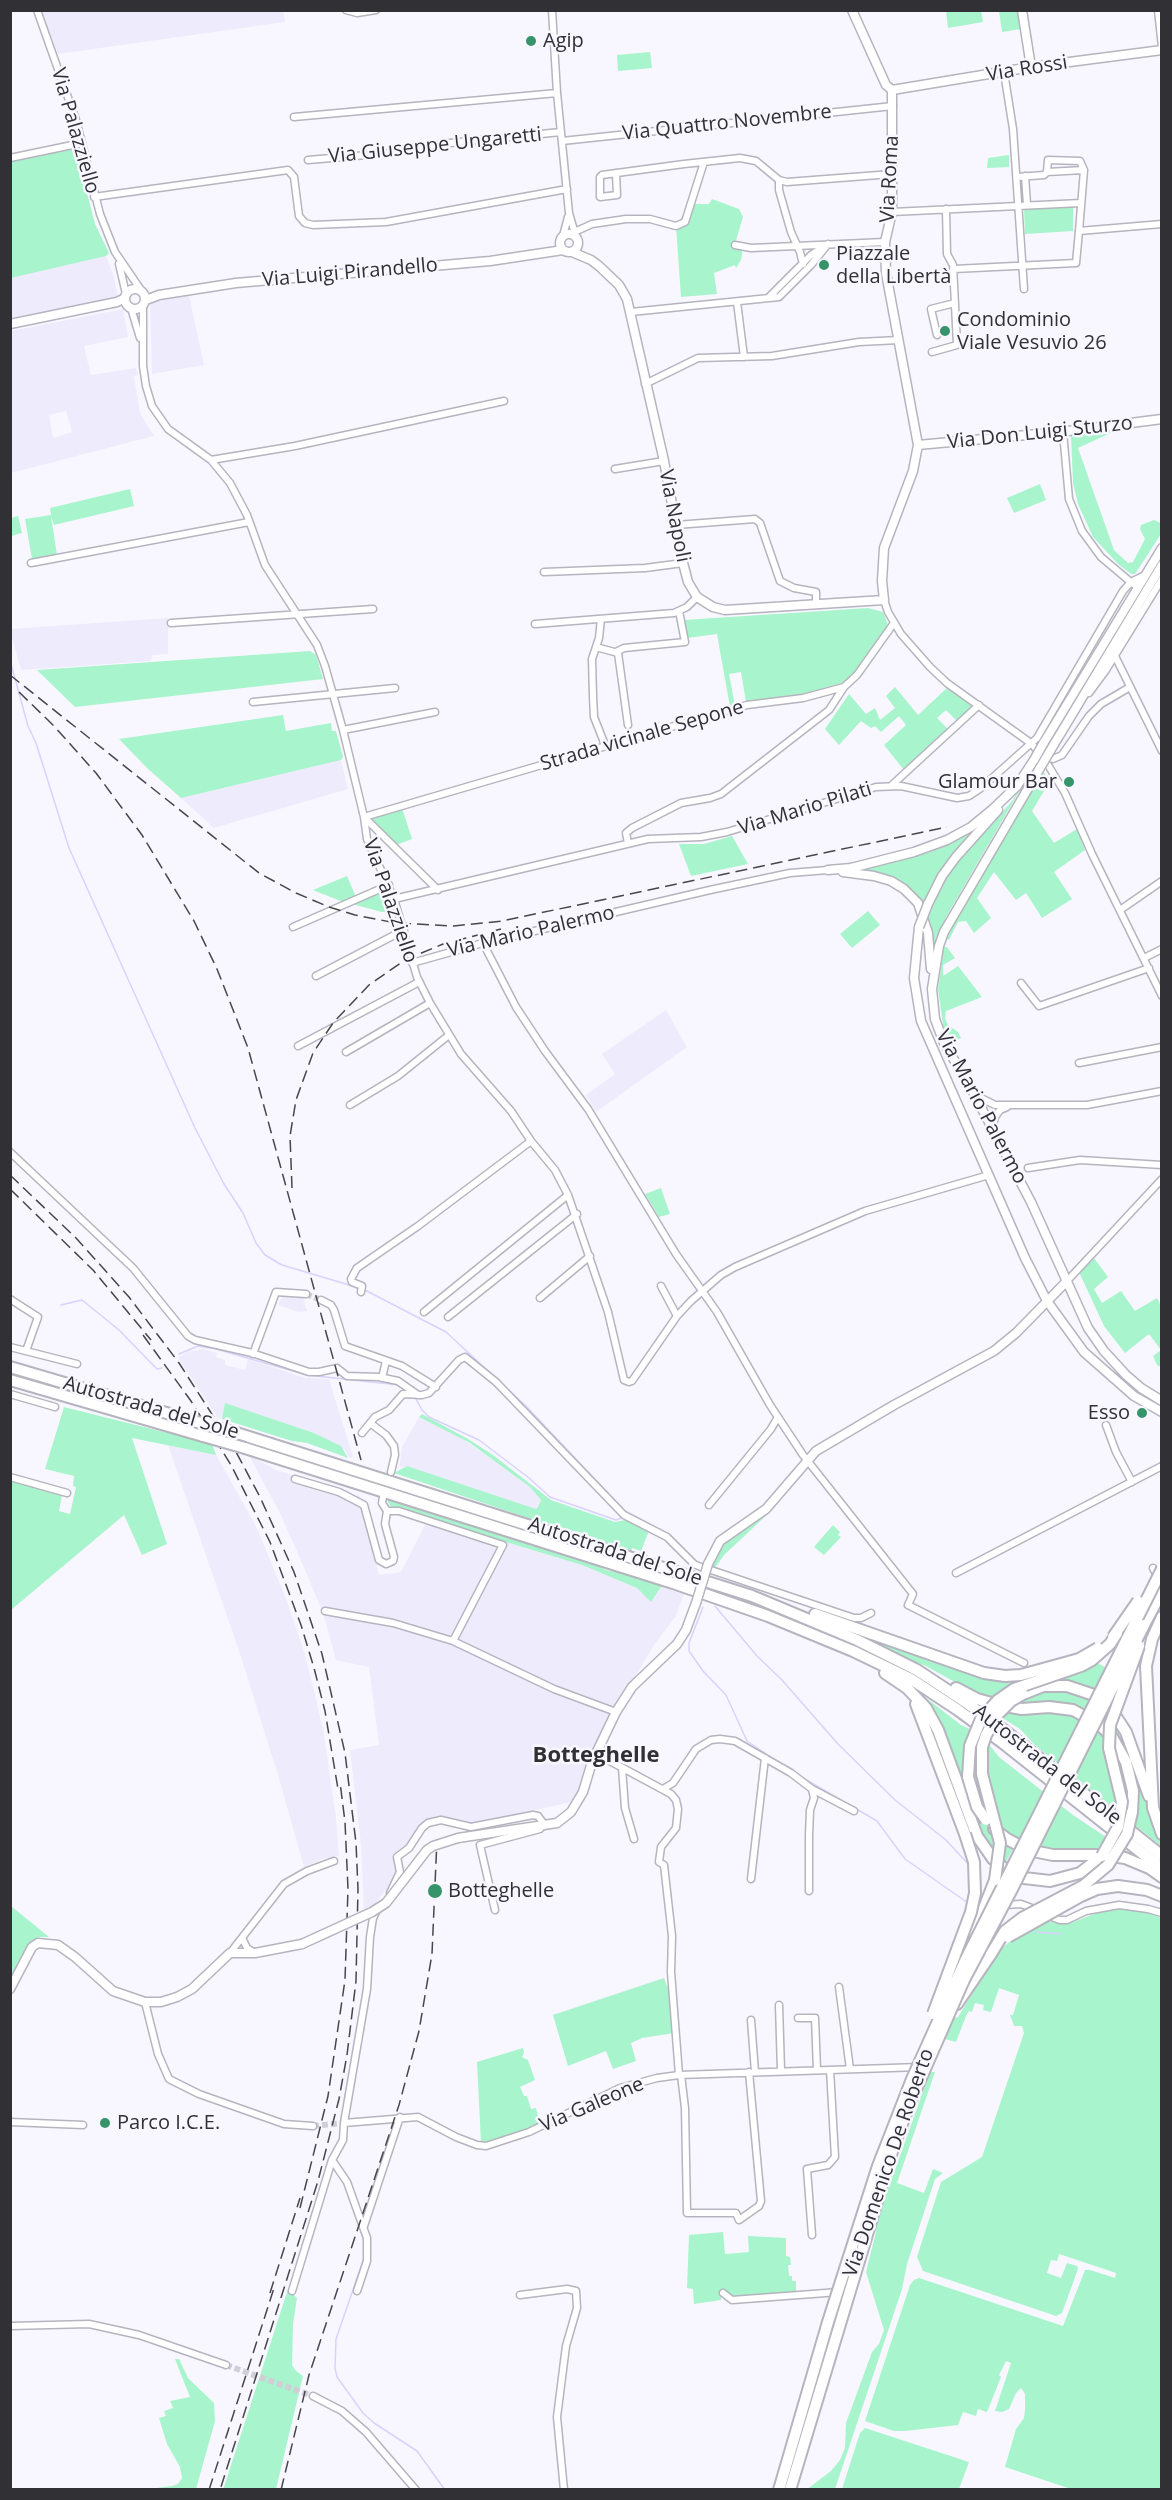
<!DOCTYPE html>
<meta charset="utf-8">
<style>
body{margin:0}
#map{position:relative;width:1172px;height:2500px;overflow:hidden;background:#f8f7ff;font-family:"Open Sans",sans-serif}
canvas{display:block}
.frame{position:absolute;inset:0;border:12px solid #313035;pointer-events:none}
</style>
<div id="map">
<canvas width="1172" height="2500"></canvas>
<div class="frame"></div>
</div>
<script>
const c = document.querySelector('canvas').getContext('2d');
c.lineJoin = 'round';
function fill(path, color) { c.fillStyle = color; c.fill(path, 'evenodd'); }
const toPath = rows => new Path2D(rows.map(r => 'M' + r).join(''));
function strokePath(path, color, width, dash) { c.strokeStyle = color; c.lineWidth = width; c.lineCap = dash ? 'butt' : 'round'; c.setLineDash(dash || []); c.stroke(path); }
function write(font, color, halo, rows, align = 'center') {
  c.font = font + ' "Open Sans",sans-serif'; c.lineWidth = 5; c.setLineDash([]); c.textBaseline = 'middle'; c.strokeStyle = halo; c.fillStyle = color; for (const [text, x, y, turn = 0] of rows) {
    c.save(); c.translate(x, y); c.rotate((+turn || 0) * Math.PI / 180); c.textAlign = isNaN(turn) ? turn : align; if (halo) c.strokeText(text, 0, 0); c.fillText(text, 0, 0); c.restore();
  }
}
fill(toPath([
 [53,10,283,10,285,22,58,54,41,12],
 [106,256,114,277,118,298,11,318,10,278],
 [189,295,204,365,152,374,150,301],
 [123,309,128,337,84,346,91,375,136,368,138,375,134,376,140,413,154,436,11,473,11,331],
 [66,411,72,432,53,438,49,415],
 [168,618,168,654,152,655,151,661,21,670,11,634,10,629],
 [341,760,348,789,214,828,181,798],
 [666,1010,687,1047,596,1112,586,1095,615,1074,602,1054],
 [285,1291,301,1291,307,1311,298,1312,278,1305],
 [202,1349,217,1353,216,1357,225,1360,225,1365,245,1370,248,1359,305,1378,329,1379,353,1457,349,1458,345,1450,314,1433,226,1404,222,1419,217,1417,178,1358,187,1352],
 [419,1417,461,1438,505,1468,530,1487,541,1500,538,1507,536,1509,407,1466,399,1468,402,1447],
 [168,1445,216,1455,256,1526,285,1596,305,1654,323,1728,336,1817,339,1856,322,1859,304,1867,278,1775,240,1654],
 [248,1454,276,1470,360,1496,379,1575,401,1572,428,1519,502,1539,582,1565,637,1588,651,1601,661,1587,684,1594,676,1616,654,1645,606,1725,576,1801,487,1821,473,1823,443,1816,428,1819,419,1825,408,1845,401,1852,394,1854,396,1870,394,1879,375,1904,364,1910,361,1845,350,1750,379,1745,369,1667,336,1660,323,1613,299,1556,279,1511]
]), '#eeecfc');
fill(toPath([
 [946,11,981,11,983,22,948,28],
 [999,11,1025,11,1028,28,1002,32],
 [650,52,652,68,618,71,617,55],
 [75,147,95,224,109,253,106,256,11,278,10,160],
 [1009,155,1009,167,987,168,988,158],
 [712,199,739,209,743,217,735,244,743,247,741,260,736,268,735,265,714,273,717,294,681,297,676,226,690,204,709,204],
 [1073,205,1073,231,1025,234,1024,207],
 [1117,430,1078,448,1114,550,1128,563,1133,562,1145,539,1140,529,1141,525,1154,520,1161,523,1161,534,1135,574,1131,574,1118,564,1093,537,1078,504,1073,483,1071,436],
 [1040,484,1046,500,1014,513,1007,498],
 [130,489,134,506,54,525,51,516,57,555,32,559,25,519,51,515,50,508],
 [18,516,22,533,11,536,11,518],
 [868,608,883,612,889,627,854,674,845,682,796,696,746,702,741,672,729,674,735,706,730,707,717,634,687,638,684,620],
 [310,651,316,655,323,679,75,707,37,670],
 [895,687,918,715,948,687,971,704,971,707,957,721,946,710,937,718,948,729,904,770,884,745,906,725,899,716,881,732,875,726,871,728,861,721,839,745,825,729,849,694,866,714,875,708,880,720,895,708,886,696],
 [283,715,286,731,331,723,332,731,336,731,343,757,341,760,181,798,147,768,119,739],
 [1043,771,1050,781,1032,811,1054,843,1077,829,1085,850,1054,872,1072,899,1042,918,1026,893,1016,900,994,872,977,898,991,918,974,933,966,921,958,922,949,940,947,939,954,920],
 [1030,773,946,917,933,949,927,917,940,889,956,864,1012,801],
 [402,808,412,839,396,845,371,819,372,816],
 [975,829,945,866,923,905,905,885,894,877,878,872,863,870,931,852],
 [732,836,748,864,691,876,679,844,704,844],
 [347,876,356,897,343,902,313,890],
 [386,887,395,909,393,912,382,912,352,904],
 [868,911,880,925,852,948,840,934],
 [944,947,947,947,955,958,943,965,943,976,958,966,982,997,946,1011,945,1018,948,1025,958,1032,961,1038,949,1043,943,1024,938,989],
 [661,1188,670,1214,659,1217,645,1194],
 [1094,1258,1108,1277,1094,1289,1102,1303,1121,1291,1135,1311,1157,1298,1161,1306,1161,1367,1157,1365,1153,1356,1161,1350,1149,1334,1125,1353,1104,1326,1079,1272],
 [225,1403,314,1433,341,1446,348,1458,307,1443,292,1441,222,1419],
 [64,1407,212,1444,216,1455,132,1438,167,1544,142,1555,124,1515,11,1610,11,1479,62,1495,59,1511,70,1514,76,1487,73,1486,74,1476,45,1469],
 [422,1414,468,1439,493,1455,551,1500,615,1522,625,1520,649,1531,641,1551,632,1548,631,1554,579,1532,552,1526,394,1473,407,1466,536,1509,538,1507,541,1500,530,1487,470,1443,419,1417],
 [385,1497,589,1561,606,1570,634,1576,661,1585,661,1587,651,1602,637,1588,582,1565,391,1507],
 [769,1510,770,1512,724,1555,715,1568,710,1567,720,1545],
 [833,1525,840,1532,838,1535,841,1537,824,1555,814,1547],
 [847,1629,992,1678,1086,1657,1107,1668,1091,1698,1109,1712,1125,1736,1161,1839,1161,1846,1035,1745,1020,1729,980,1704,1063,1711,1101,1729,1135,1782,1105,1724,1084,1710,1071,1705,1018,1705,991,1699,973,1692,924,1665,910,1661],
 [917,1691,961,1725,981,1734,999,1757,1073,1815,1133,1855,1113,1851,1041,1848,1017,1841,1005,1864,986,1845],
 [11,1906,49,1937,38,1937,28,1945,11,1977],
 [1121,1909,1145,1912,1161,1918,1161,2489,1071,2489,1005,2467,1016,2429,1024,2418,1025,2410,1025,2394,1021,2388,1016,2393,1009,2409,1002,2412,995,2411,1011,2363,1006,2361,999,2375,1001,2377,987,2412,978,2409,976,2416,963,2412,958,2425,905,2431,894,2431,865,2421,910,2285,914,2280,919,2278,1063,2326,1085,2270,1090,2270,1115,2278,1116,2273,1059,2254,1057,2261,1051,2260,1047,2273,1061,2278,1067,2263,1077,2266,1078,2269,1062,2313,1056,2316,923,2271,917,2257,941,2182,982,2157,1024,2033,1022,2026,1014,2026,1010,2015,1013,2015,1019,1995,999,1988,991,2012,983,2010,984,2005,975,2003,972,2012,969,2011,966,2016,956,2042,945,2039,954,2018,958,2017,993,1960,1003,1947,1019,1934,1046,1921,1060,1924,1071,1923,1099,1912],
 [664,1978,667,1986,670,1987,674,2033,642,2038,631,2043,636,2061,613,2069,606,2051,568,2066,553,2015],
 [523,2048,524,2052,522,2057,528,2060,535,2080,520,2087,524,2096,527,2096,531,2109,536,2108,540,2124,525,2131,481,2143,477,2062],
 [930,2072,935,2072,897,2183,924,2193,933,2169,943,2173,935,2179,907,2264,902,2289,835,2489,806,2490,831,2471,840,2460,845,2448,846,2423,872,2352,879,2344,884,2330,866,2272,876,2232,874,2228],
 [723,2232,725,2254,749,2252,748,2236,786,2238,786,2256,790,2257,791,2265,788,2265,789,2276,792,2276,792,2281,796,2281,796,2292,731,2297,726,2296,726,2291,721,2291,721,2300,694,2304,693,2289,687,2288,689,2235],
 [288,2289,297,2298,293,2324,292,2365,296,2371,303,2376,276,2489,223,2490],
 [175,2359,179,2359,188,2378,214,2403,215,2421,196,2489,149,2489,172,2486,178,2484,182,2478,180,2467,167,2444,159,2418,166,2416,164,2411,173,2408,170,2401,190,2397],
 [865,2428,969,2462,959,2489,842,2489,860,2433]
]), '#a8f4cc');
strokePath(toPath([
 [10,660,28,726,36,743,69,848,195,1128,224,1184,243,1213,256,1243,265,1255,282,1265,356,1287],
 [363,1289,446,1332,526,1406,625,1511,649,1524],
 [61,1305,82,1300,119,1330,153,1365,157,1369,162,1368],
 [179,1354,198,1346,216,1349,307,1375,399,1385],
 [415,1397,422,1410,429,1417,479,1440,529,1478,550,1497,616,1520,624,1517],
 [715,1606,757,1656,782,1680,838,1744,895,1800,946,1840,970,1866],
 [703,1607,689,1643,689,1651,703,1671,726,1695,747,1741,784,1766],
 [798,1775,877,1821,905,1859,968,1903],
 [1036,1932,1061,1934],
 [355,2214,364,2241],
 [364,2258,336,2339,335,2368,337,2377,363,2413,374,2423,417,2451,445,2490]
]), '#d8d2ff', 1.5);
strokePath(toPath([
 [306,1294,321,1300],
 [313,2126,344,2123],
 [226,2365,313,2396]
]), '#d0cfd7', 6, [6, 3]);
const street = toPath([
 [37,10,76,120,100,214,115,252,141,290],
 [346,10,357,13,376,10],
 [552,10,557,93,569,213,576,237],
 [1158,10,1162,47],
 [1004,72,1013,129,1024,289],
 [294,117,557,93],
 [562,141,893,106],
 [10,158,82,143],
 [308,160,391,153,450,143,561,132],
 [1047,172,1084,170],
 [616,173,617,195,600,197,600,177,602,175,684,164,740,158,756,161,779,180,787,182,892,174],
 [1025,176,1027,204],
 [1017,177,1044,175,1047,172,1048,160,1080,161,1084,170,1079,231],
 [779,180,779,190,791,232,800,252,803,264],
 [94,197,288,170,294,177,299,216,305,223,313,225,386,222,567,189],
 [892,212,1081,203],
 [570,234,592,224,626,219,650,219,676,226,685,222,704,162],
 [563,236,568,217],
 [735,245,751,248,885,242],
 [119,264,126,294],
 [954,269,1076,263,1079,231,1162,224],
 [768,298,811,255,822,248],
 [737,302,744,357],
 [143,306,143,366,146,386,152,406,168,429,211,460,230,483,247,515,265,565,317,645,325,666,343,730,364,817,367,839,394,899,417,977,430,1003,461,1054,511,1111,531,1141,555,1170,568,1195,608,1312,624,1380,629,1382,632,1381,677,1316,691,1301,721,1275,735,1267,865,1211,989,1175],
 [131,308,140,338],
 [631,312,779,297,811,265,828,244],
 [937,335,931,309,955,303],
 [932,352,957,345,953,265,947,254,946,209],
 [645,384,698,358,772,356,859,342,899,340],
 [1063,432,1069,499,1082,531,1101,557,1133,584],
 [211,460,295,446,504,401],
 [615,469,664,461],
 [676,525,755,519,760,523,780,581,794,588,816,592,816,603],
 [31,563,249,522],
 [544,572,645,568,683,563],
 [884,600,888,612,901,634,930,667,947,683,1032,744,1048,765,1065,793,1092,854,1162,996],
 [601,619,599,638,592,659,593,696,594,717,605,745],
 [171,623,373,609],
 [535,624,674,613,687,607,697,597],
 [596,647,618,653,628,725],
 [616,652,624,648,685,642,679,611],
 [1115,656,1162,751],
 [1089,693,1106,670,1162,579],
 [253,702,395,688],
 [343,730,435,712],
 [1043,756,1053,759,1062,755,1089,716,1101,704,1130,687],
 [892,785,979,705],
 [628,843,626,833,632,828,681,803,710,798,721,794,829,710,844,687],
 [438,890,364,817,712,715,747,705,803,698,844,687,857,675,894,623],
 [394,899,648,839,701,837,727,832,876,787,901,786,957,798,969,796,981,788,1037,738,1123,591,1131,582,1145,575],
 [1120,910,1162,881],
 [293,927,389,885],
 [483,943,516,1007,545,1051,588,1109,676,1254,717,1312,770,1405,803,1455,913,1594,908,1605,1024,1663],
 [1144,958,1162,949],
 [412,963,483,943,710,890,790,873,828,870],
 [316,976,404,930],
 [1021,983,1039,1006,1149,968],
 [298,1046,419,982],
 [346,1052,430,1003],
 [1079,1063,1162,1047],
 [977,1096,995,1105,1087,1105,1162,1091],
 [350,1105,398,1076,449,1035],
 [992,1128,995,1117,1000,1110,1007,1107],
 [10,1152,133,1268,188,1336,195,1340,252,1353,309,1372,319,1372,337,1368,347,1376,379,1377,398,1381,418,1395],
 [1028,1168,1080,1160,1162,1165],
 [1067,1281,1162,1179],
 [661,1286,677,1316],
 [361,1292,362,1286,352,1282,351,1279,357,1268,418,1226,531,1141],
 [540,1298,590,1256],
 [10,1299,38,1317,26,1351],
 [321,1300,331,1305,334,1310,345,1346,402,1366,436,1387],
 [424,1312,568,1195],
 [448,1317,577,1214],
 [10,1347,77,1364],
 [253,1354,276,1292,306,1294],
 [382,1378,386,1361],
 [10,1394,55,1407],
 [370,1423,386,1435,394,1446,395,1455,391,1472],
 [1106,1425,1116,1452,1132,1482],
 [362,1433,375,1417,389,1410,403,1394,422,1395,429,1393,459,1360,465,1357,496,1382,624,1515,667,1537,694,1564,703,1568],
 [10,1477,67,1493],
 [295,1479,339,1492,364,1505,379,1560,386,1564,393,1561,394,1557,385,1524,387,1511,382,1503,383,1497],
 [709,1505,771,1429,778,1417],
 [387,1511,399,1511,503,1545,453,1641,554,1689,616,1712],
 [1153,1568,1162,1586],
 [711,1570,854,1618,861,1618,871,1613],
 [956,1573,1162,1466],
 [325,1611,393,1623,453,1641],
 [595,1753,671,1794,676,1800,678,1809,676,1828,661,1847,659,1862,664,1865,672,1936,671,1972,679,2075],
 [622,1768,625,1808,634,1839],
 [663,1789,673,1783,696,1749,711,1740,720,1739,735,1741,791,1773,812,1789,814,1798,810,1810,809,1835,809,1891],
 [812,1789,854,1811],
 [751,1879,765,1758],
 [390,1893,400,1872,397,1857,409,1848,422,1828,428,1823,441,1820,471,1827,533,1815,538,1816,544,1824,540,1829,480,1845,495,1910],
 [1004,1905,1021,1904,1037,1910],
 [1046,1915,1060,1920,1067,1920,1086,1911,1119,1905,1148,1909,1162,1913],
 [242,1938,247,1948,255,1953],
 [230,1953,284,1884,307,1871,334,1861],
 [839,1987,850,2069],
 [145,2002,158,2054,169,2079,199,2094,284,2124,313,2126],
 [779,2005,781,2071],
 [798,2018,815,2018,817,2070],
 [751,2020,755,2072],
 [681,2075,685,2108,687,2213,736,2213,739,2220,759,2206,761,2201,749,2072],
 [10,2122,83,2125],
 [344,2123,418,2117,456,2137,477,2145,486,2146,529,2132,620,2088,657,2078,679,2075,920,2067],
 [332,2160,347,2182,367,2238,367,2261,357,2291],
 [364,2226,400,2117],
 [812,2235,807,2169,828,2165,835,2157,830,2070],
 [292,2291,332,2160,343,2140,344,2123,367,1989,370,1937,373,1918,378,1908],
 [723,2293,732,2300,839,2292],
 [520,2295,567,2289,576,2291,577,2308,566,2346,557,2417,564,2490],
 [10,2326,89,2324,139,2335,226,2365],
 [313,2396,342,2411,366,2432,416,2490]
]);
const secondary = toPath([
 [852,10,886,85,892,90],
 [1022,10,1031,67],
 [892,90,1031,67,1162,50],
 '560 243a9 9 0 1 1 18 0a9 9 0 1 1-18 0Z',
 [572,252,591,260,599,266,619,285,627,299,664,461,683,563,688,582,697,597,713,607,725,610,884,600,882,581,884,548,913,471,918,445,886,273,885,242,892,212,892,90],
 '125 299a10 10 0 1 1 20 0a10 10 0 1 1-20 0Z',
 [146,300,159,295,236,283,490,261,563,250],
 [10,324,117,302,125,298],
 [918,445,1060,432,1162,419],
 [1043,744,1162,548],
 [1050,751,1162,565],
 [1040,768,944,932,939,946,932,989,935,1019,944,1043,972,1090,1031,1202,1088,1328,1104,1351,1126,1375,1141,1388,1162,1401],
 [828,870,851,868,914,852,947,840,971,827,994,808,1017,786,1034,760],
 [843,872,874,876,891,881,904,889,918,903,928,933,931,969],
 [928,904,942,876,956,857,998,810],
 [919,927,914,978,921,1021,1025,1258,1047,1301,1084,1352,1134,1396,1162,1412],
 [708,1564,720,1541,766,1509,816,1451,894,1405,994,1351,1016,1333,1067,1281],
 [458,1838,557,1823,571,1812,583,1792,592,1762,616,1712,632,1687,677,1644,686,1630,696,1603],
 [10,1989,32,1947,38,1943,58,1945,75,1957,113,1991,145,2002,161,2002,177,1997,192,1989,230,1953,255,1953,302,1944]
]);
const highway = toPath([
 [10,1367,197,1422],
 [10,1380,203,1436],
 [230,1431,752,1596,857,1640,917,1670,964,1701,1009,1734,1162,1856],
 [245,1448,673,1583,768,1616,853,1651,911,1679,958,1710,1003,1743,1162,1869],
 [815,1614,984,1673],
 [1162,1617,1152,1639,1146,1666,1153,1808,1162,1834],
 [1144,1625,1162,1591],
 [885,1673,907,1688,926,1708,938,1730,977,1836,993,1859,1006,1870,1024,1878,1050,1881,1080,1873,1102,1856],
 [956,1688,977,1699,999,1705,1022,1709,1049,1707,1073,1710,1100,1725,1112,1737,1126,1762,1133,1791,1132,1812],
 [1023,1694,1043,1686,1067,1686,1091,1694,1109,1706,1126,1732,1149,1796],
 [916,1704,965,1834],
 [994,1829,1007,1839,1028,1850,1053,1855,1105,1855,1125,1858,1149,1868,1162,1877],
 [1118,1886,1147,1890,1162,1896],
 [971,1941,995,1880],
 [957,2004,991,1954]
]);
strokePath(street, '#b5b4bf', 9);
strokePath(secondary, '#b5b4bf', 11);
strokePath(highway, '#b5b4bf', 14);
strokePath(street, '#fff', 6);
strokePath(secondary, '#fff', 8);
strokePath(highway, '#fff', 10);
strokePath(toPath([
 [10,675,259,873,296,893,329,907,355,915,396,923,454,926,502,921,947,827],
 [19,692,54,726,96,773,142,835,194,921,217,969,248,1048,361,1460],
 [10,1175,76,1238,129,1297,179,1363,235,1450,260,1497,294,1572,322,1654,345,1753,356,1843,358,1889,356,1981,347,2055,339,2099,318,2181,220,2490],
 [292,1188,290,1136,296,1100,313,1053,333,1023,369,985,405,960,443,944,501,929],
 [10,1189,93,1270,151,1340],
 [143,1335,191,1401,231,1465,270,1542,301,1625,314,1668,325,1711,338,1789],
 [300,2208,328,2096,345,1980,348,1889,345,1822,340,1782],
 [270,2293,300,2198],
 [209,2490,275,2285],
 [281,2490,309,2375,399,2105,419,2031,432,1954,437,1839]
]), '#47464b', 1.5, [12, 6]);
const secondaryBridge = toPath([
 [1034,760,1043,744],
 [1040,768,1050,751],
 [919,927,928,904],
 [696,1603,708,1564],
 [302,1944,372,1912,386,1903,427,1850,433,1846,458,1838]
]);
const highwayBridge = toPath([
 [197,1422,230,1431],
 [203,1436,245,1448],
 [1113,1637,1138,1601],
 [984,1673,1005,1676,1021,1675,1079,1659,1098,1648],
 [986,1820,977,1807,968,1777,970,1746,981,1719,998,1700,1014,1689,1081,1666,1092,1660,1110,1644,1117,1633],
 [1102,1856,1118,1827,1122,1802,1109,1748,1110,1725,1139,1646],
 [995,1880,1000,1843,982,1774,982,1747,986,1735,998,1714,1011,1701,1023,1694],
 [1008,1937,1081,1896,1097,1889,1118,1886],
 [991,1954,1005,1931,1022,1918,1083,1886,1108,1865,1127,1834,1132,1812],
 [933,2014,971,1912,975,1893,974,1862,965,1834],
 [779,2490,828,2322,878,2166,912,2079,965,1961,1162,1569],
 [790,2490,894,2145,910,2103,964,1980,1010,1893,1144,1625]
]);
strokePath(secondaryBridge, '#b5b4bf', 11, []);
strokePath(highwayBridge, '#b5b4bf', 14, []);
strokePath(secondaryBridge, '#fff', 8);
strokePath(highwayBridge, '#fff', 10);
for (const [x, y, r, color] of [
 [531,41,6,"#37936a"],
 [824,265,6,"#37936a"],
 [945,331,6,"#37936a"],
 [1069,782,6,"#37936a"],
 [1142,1413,6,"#37936a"],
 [435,1891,8,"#37936a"],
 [105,2123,6,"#37936a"]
]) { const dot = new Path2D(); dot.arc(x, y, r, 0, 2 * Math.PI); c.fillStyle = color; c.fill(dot); strokePath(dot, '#f8f7ff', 2); }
write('20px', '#313035', '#f8f7ff', [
 ["Agip",543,41],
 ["Piazzale",836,254],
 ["della Libertà",836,277],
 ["Condominio",957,320],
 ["Viale Vesuvio 26",957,343],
 ["Glamour Bar",1057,782,"right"],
 ["Esso",1130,1413,"right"],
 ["Botteghelle",448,1891],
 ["Parco I.C.E.",117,2123]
], 'left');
write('20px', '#313035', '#f8f7ff', [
 ["Via Rossi",1027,69,-9],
 ["Via Quattro Novembre",727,123,-6],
 ["Via Palazziello",75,131,74],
 ["Via Giuseppe Ungaretti",435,146,-6],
 ["Via Roma",890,179,-87],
 ["Via Luigi Pirandello",350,273,-5],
 ["Via Don Luigi Sturzo",1040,433,-6],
 ["Via Napoli",674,516,79],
 ["Strada vicinale Sepone",642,736,-16],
 ["Via Mario Pilati",805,809,-17],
 ["Via Palazziello",390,901,71],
 ["Via Mario Palermo",531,932,-13],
 ["Via Mario Palermo",981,1107,62],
 ["Autostrada del Sole",151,1408,16],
 ["Autostrada del Sole",615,1552,18],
 ["Autostrada del Sole",1047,1765,38],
 ["Via Galeone",592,2105,-23],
 ["Via Domenico De Roberto",889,2163,-71]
]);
write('bold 22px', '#313035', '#f8f7ff', [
 ["Botteghelle",596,1756]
]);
</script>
